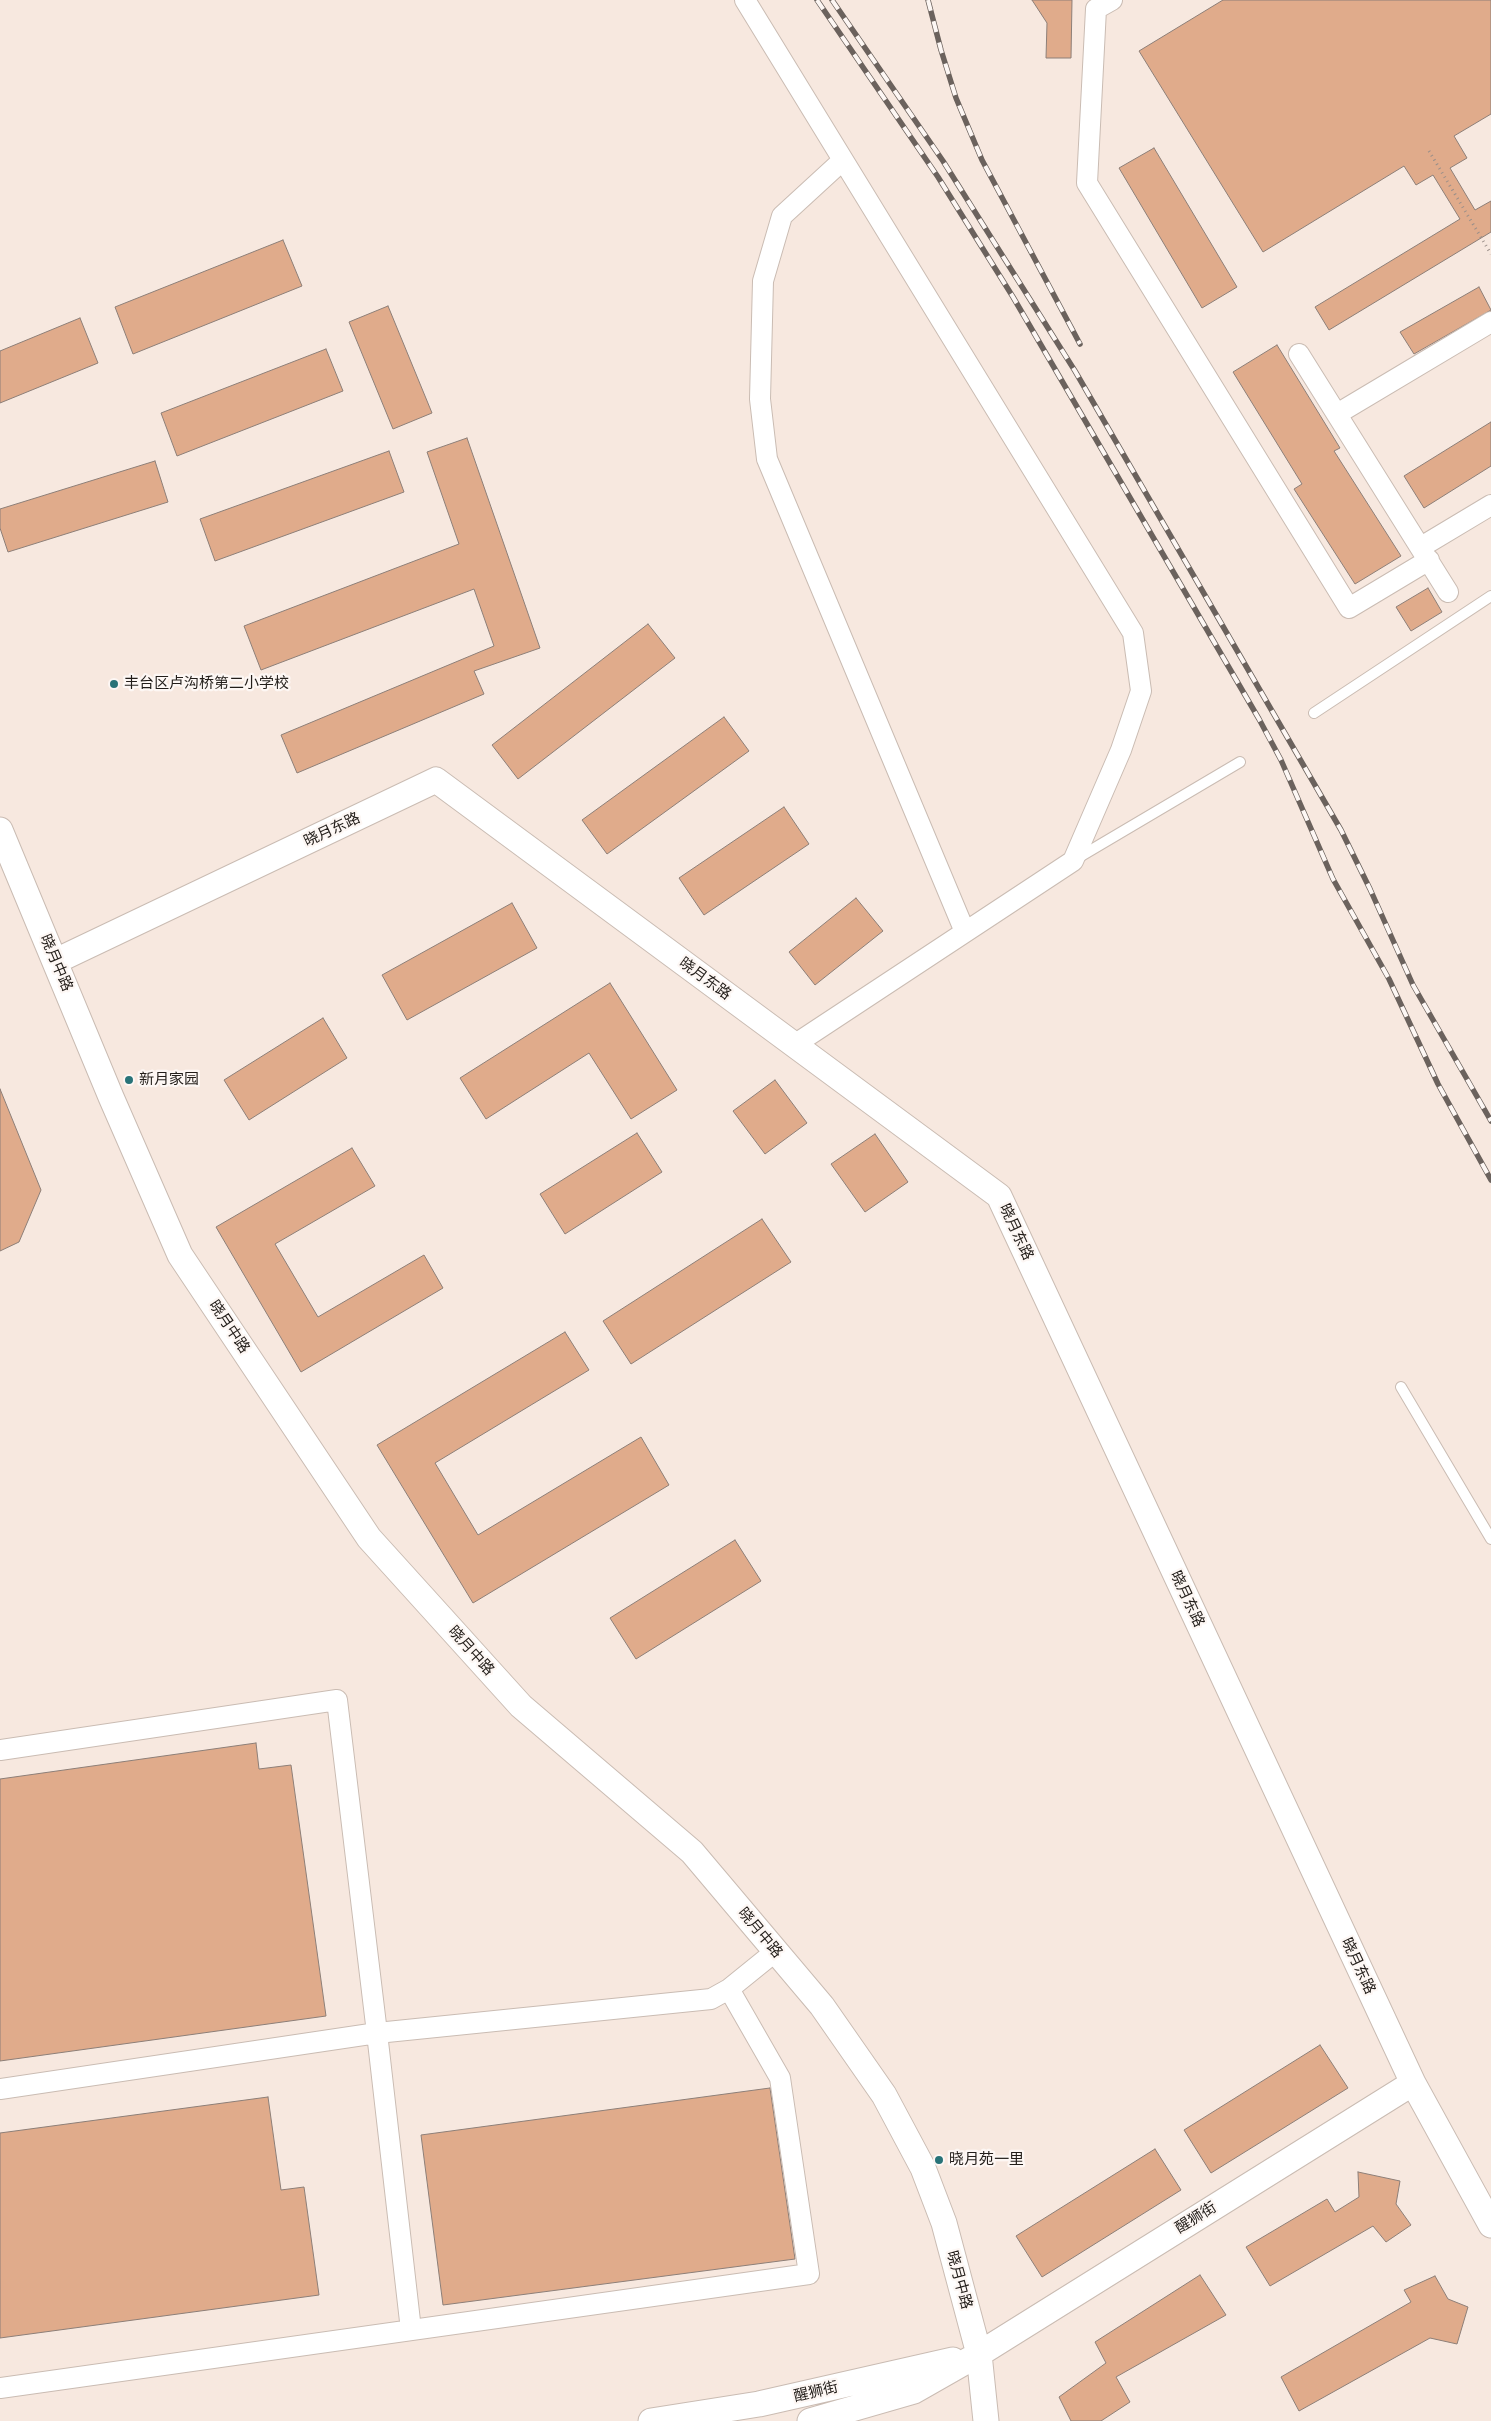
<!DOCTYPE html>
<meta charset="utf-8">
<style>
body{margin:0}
canvas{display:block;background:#f7e8df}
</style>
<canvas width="1491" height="2421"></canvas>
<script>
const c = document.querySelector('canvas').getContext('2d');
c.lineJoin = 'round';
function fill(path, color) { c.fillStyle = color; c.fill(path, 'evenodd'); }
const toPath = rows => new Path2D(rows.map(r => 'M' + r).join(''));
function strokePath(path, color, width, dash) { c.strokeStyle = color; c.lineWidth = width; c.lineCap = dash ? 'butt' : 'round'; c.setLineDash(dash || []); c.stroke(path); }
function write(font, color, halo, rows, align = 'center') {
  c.font = font + ' Rubik,"Noto Sans SC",sans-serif'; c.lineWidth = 4.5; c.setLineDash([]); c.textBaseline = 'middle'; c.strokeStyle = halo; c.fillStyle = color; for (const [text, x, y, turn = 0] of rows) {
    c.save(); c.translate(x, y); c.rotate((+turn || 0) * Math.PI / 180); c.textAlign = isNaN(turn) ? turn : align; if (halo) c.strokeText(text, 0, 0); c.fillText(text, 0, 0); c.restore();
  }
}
const building = toPath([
 [1032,0,1072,0,1071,58,1046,58,1047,23,1032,0],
 [1223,0,1491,0,1491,114,1454,136,1467,158,1450,168,1475,210,1491,201,1491,232,1329,330,1315,307,1460,219,1433,175,1416,185,1404,166,1263,252,1139,51,1223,0],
 [1154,148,1237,287,1202,308,1119,168,1154,148],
 [283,240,302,286,133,354,115,307,283,240],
 [1479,287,1491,310,1414,354,1400,332,1479,287],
 [388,306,432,413,393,429,349,322,388,306],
 [80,318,98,363,0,403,0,351,80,318],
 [1277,345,1340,448,1334,451,1401,556,1355,584,1294,489,1302,484,1233,372,1277,345],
 [326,349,343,391,177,456,161,413,326,349],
 [1491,422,1491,466,1424,508,1404,476,1491,422],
 [467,438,540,648,474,671,484,694,297,773,281,735,494,646,474,589,261,670,244,626,459,544,427,452,467,438],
 [389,451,404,492,215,561,200,519,389,451],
 [155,461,168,502,8,552,0,528,0,509,155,461],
 [1428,588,1442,612,1411,631,1396,607,1428,588],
 [648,624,675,658,518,779,492,745,648,624],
 [724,717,749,751,607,854,582,820,724,717],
 [784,807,809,844,704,915,679,878,784,807],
 [856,898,883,931,815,985,789,952,856,898],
 [512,903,537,948,407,1020,382,975,512,903],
 [610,983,677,1090,631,1119,589,1053,486,1119,460,1078,610,983],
 [323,1018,347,1058,249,1120,224,1080,323,1018],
 [775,1080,807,1123,765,1154,733,1111,775,1080],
 [0,1089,41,1190,19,1242,0,1251,0,1089],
 [637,1133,662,1172,565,1234,540,1194,637,1133],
 [875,1134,908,1182,865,1212,831,1164,875,1134],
 [352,1148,375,1186,275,1244,318,1317,424,1255,443,1288,301,1372,216,1227,352,1148],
 [762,1219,791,1262,631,1364,603,1321,762,1219],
 [565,1332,589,1370,435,1463,478,1535,641,1437,669,1485,473,1603,377,1445,565,1332],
 [735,1540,761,1581,636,1659,610,1618,735,1540],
 [256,1743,259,1769,291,1765,326,2016,0,2061,0,1779,256,1743],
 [1320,2045,1348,2088,1211,2173,1184,2130,1320,2045],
 [770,2088,795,2259,443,2305,421,2135,770,2088],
 [268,2097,281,2190,304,2187,319,2295,0,2338,0,2133,268,2097],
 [1155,2149,1181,2190,1042,2277,1016,2236,1155,2149],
 [1358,2172,1400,2181,1396,2204,1411,2225,1386,2242,1373,2226,1270,2286,1246,2247,1327,2199,1335,2212,1359,2197,1358,2172],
 [1200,2275,1226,2315,1116,2377,1130,2402,1101,2421,1071,2421,1059,2397,1106,2363,1095,2342,1200,2275],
 [1435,2276,1448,2299,1468,2307,1457,2344,1430,2338,1299,2411,1281,2377,1411,2302,1404,2290,1435,2276]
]);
fill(building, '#e0ab8b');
strokePath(building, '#8d7f78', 1);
const service = toPath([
 [1314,713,1491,596],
 [1076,859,1240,762],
 [1401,1387,1491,1539]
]);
const minor = toPath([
 [745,0,1133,633,1141,691,1121,750,1073,861,794,1045],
 [1112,0,1096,9,1087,183,1349,608,1429,560],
 [843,160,782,216,763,281,760,399,767,459,965,932],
 [1299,354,1448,592],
 [1337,414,1491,322],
 [1421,547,1491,505],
 [0,1750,337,1700,377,2033,0,2089],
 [411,2330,377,2033,711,1999,729,1989],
 [0,2388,809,2274,780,2078,729,1989,776,1951]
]);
const tertiary = toPath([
 [0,830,111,1097,180,1255,369,1538,521,1706,692,1852,822,2006,884,2095,923,2168,944,2223,979,2354,986,2421],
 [56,961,436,780,999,1196,1413,2083,1491,2225],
 [651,2421,759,2404,953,2360],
 [810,2421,914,2391,979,2354,1413,2083]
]);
strokePath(service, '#cabcb3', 12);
strokePath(minor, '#cabcb3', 22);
strokePath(tertiary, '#cabcb3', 27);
strokePath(toPath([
 [1429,151,1491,254]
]), '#9a8f89', 3, [1, 4]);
strokePath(service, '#fff', 10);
strokePath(minor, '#fff', 20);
strokePath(tertiary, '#fff', 25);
const rail = toPath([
 [817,0,938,177,1013,297,1259,719,1281,760,1333,879,1389,979,1438,1084,1491,1180],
 [832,0,943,161,1075,371,1341,830,1370,889,1413,985,1491,1121],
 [928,0,941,50,956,98,982,160,1080,344]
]);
strokePath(rail, '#6b625d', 5.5);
strokePath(rail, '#fdf7f4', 4, [11]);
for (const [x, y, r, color] of [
 [114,684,5,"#287378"],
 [129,1080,5,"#287378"],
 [939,2160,5,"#287378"]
]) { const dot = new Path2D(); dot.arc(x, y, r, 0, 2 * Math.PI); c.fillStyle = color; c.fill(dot); strokePath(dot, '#fdf7f4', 2); }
write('15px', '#221d19', '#fdf7f4', [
 ["丰台区卢沟桥第二小学校",124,684],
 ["新月家园",139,1080],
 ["晓月苑一里",949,2160]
], 'left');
write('15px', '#221d19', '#fdf7f4', [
 ["晓月东路",332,830,-25],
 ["晓月中路",56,963,67],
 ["晓月东路",705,979,36],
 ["晓月东路",1016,1232,65],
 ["晓月中路",229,1327,56],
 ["晓月东路",1187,1599,65],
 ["晓月中路",471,1651,48],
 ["晓月中路",760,1933,50],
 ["晓月东路",1358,1966,65],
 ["醒狮街",1196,2218,-32],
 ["晓月中路",959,2280,75],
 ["醒狮街",816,2392,-13]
]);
</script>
